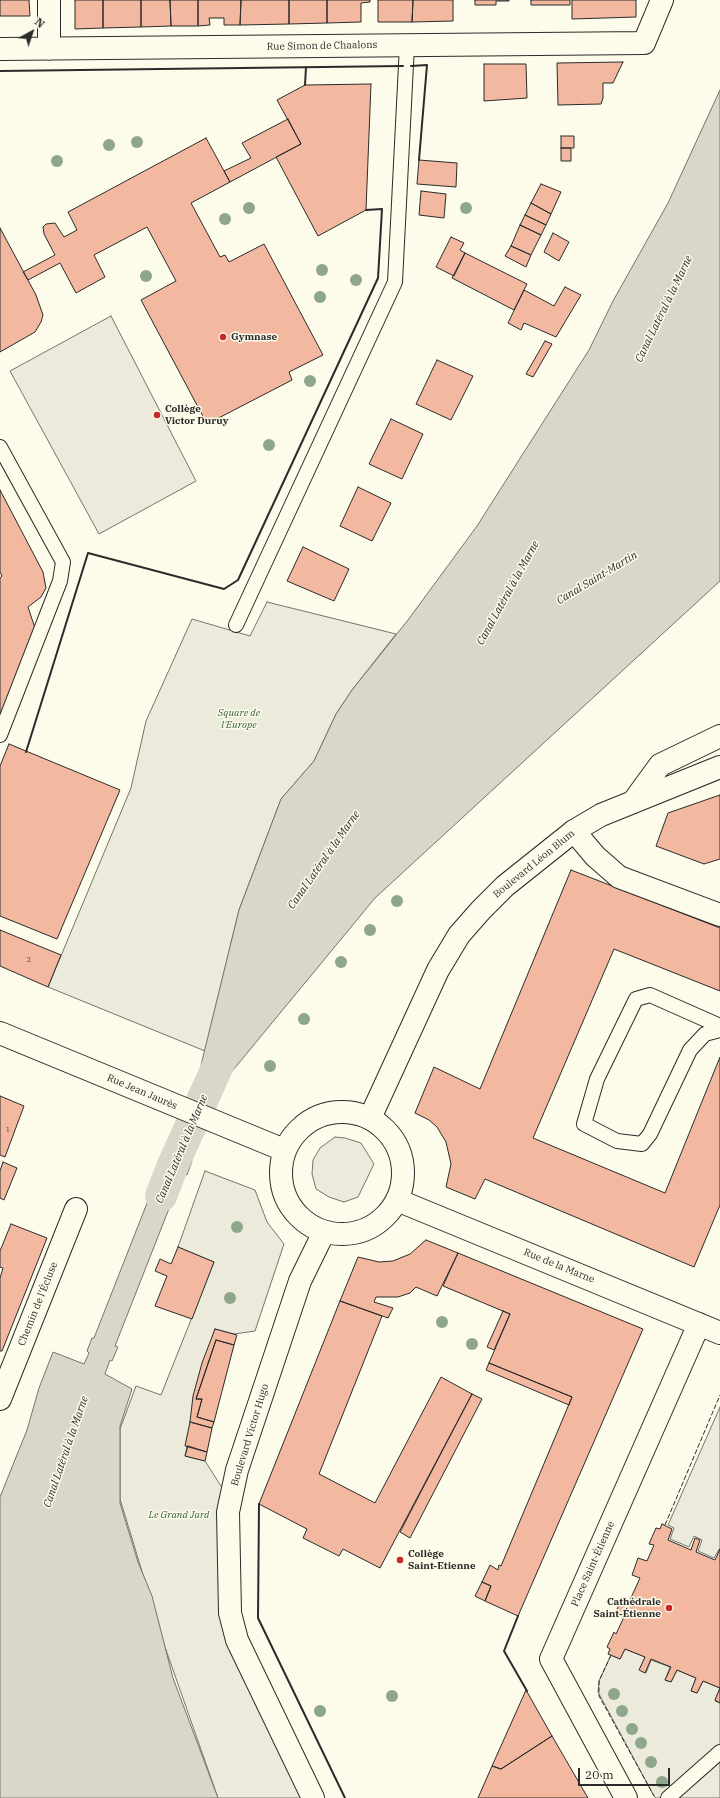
<!DOCTYPE html>
<meta charset="utf-8">
<style>
body{margin:0}
#map{position:relative;width:720px;height:1798px;overflow:hidden;background:#fdfbea;font-family:"IBM Plex Serif",serif}
canvas{display:block}
.north{position:absolute;left:12px;top:12px;width:40px;height:40px;-webkit-text-stroke:3px #fdfbea;paint-order:stroke;rotate:40deg;font-size:11px;font-weight:700;line-height:16px;text-align:center;color:#2b2b2b}
.north::after{content:'';display:block;margin:auto;width:14px;height:18px;background:#2b2b2b;clip-path:polygon(50% 0,100% 100%,50% 72%,0 100%)}
.scale{position:absolute;left:578px;top:1768px;width:92px;height:18px;box-sizing:border-box;border:2px solid #2b2b2b;border-top:0;padding-left:5px;font-size:12px;line-height:14px;white-space:nowrap;color:#2b2b2b;-webkit-text-stroke:3px #fdfbea;paint-order:stroke}
</style>
<div id="map">
<canvas width="720" height="1798"></canvas>
<div class="north">N</div>
<div class="scale">20 m</div>
</div>
<script>
const c = document.querySelector('canvas').getContext('2d');
c.lineJoin = 'round';
function fill(path, color) { c.fillStyle = color; c.fill(path, 'evenodd'); }
const toPath = rows => new Path2D(rows.map(r => 'M' + r).join(''));
function strokePath(path, color, width, dash) { c.strokeStyle = color; c.lineWidth = width; c.lineCap = dash ? 'butt' : 'round'; c.setLineDash(dash || []); c.stroke(path); }
function write(font, color, halo, rows, align = 'center') {
  c.font = font + ' "IBM Plex Serif",serif'; c.lineWidth = 3; c.setLineDash([]); c.textBaseline = 'middle'; c.strokeStyle = halo; c.fillStyle = color; for (const [text, x, y, turn = 0] of rows) {
    c.save(); c.translate(x, y); c.rotate((+turn || 0) * Math.PI / 180); c.textAlign = isNaN(turn) ? turn : align; if (halo) c.strokeText(text, 0, 0); c.fillText(text, 0, 0); c.restore();
  }
}
const green = toPath([
 [111,316,196,481,99,534,10,371,111,316],
 [267,602,396,634,352,690,336,714,314,761,281,799,239,910,205,1051,48,987,131,788,146,721,192,619,250,636,267,602],
 [335,1137,345,1138,361,1143,374,1164,358,1197,344,1202,329,1197,316,1189,312,1174,313,1160,320,1148,335,1137],
 [205,1171,255,1190,267,1222,284,1244,255,1331,234,1334,215,1329,196,1399,185,1456,205,1461,230,1500,237,1640,313,1798,218,1798,165,1647,120,1499,120,1429,136,1386,161,1395,214,1262,178,1247,205,1171],
 [720,1407,720,1548,714,1558,698,1551,702,1540,694,1536,689,1547,670,1539,674,1528,668,1525,720,1407],
 [625,1649,645,1657,640,1670,646,1673,651,1660,670,1667,665,1680,671,1682,677,1670,696,1678,691,1691,697,1693,703,1681,720,1688,715,1701,720,1703,720,1798,656,1798,654,1796,598,1692,599,1681,611,1655,620,1659,625,1649]
]);
fill(green, '#ecebdb');
strokePath(green, '#74746e', 1);
const water = toPath([
 [720,90,720,581,375,898,229,1075,201,1065,239,910,281,799,314,761,336,714,352,690,408,620,477,526,589,350,613,301,668,203,720,90],
 [165,1151,192,1161,187,1175,183,1173,115,1346,118,1347,112,1361,110,1360,105,1374,132,1389,120,1426,120,1503,138,1562,152,1596,173,1678,218,1798,0,1798,0,1497,27,1430,39,1388,53,1352,84,1364,89,1353,87,1351,92,1338,94,1338,162,1165,160,1164,165,1151]
]);
fill(water, '#d8d7c9');
strokePath(water, '#74746e', 1);
strokePath(toPath([
 [161,1196,173,1165,234,1030]
]), '#d8d7c9', 32);
const building = toPath([
 [0,0,29,0,30,16,0,16,0,0],
 [75,0,103,0,103,28,75,29,75,0],
 [103,0,141,0,141,27,103,28,103,0],
 [141,0,170,0,171,26,141,27,141,0],
 [170,0,198,0,198,26,171,26,170,0],
 [198,0,241,0,240,25,224,25,224,18,209,18,210,25,198,26,198,0],
 [241,0,289,0,289,24,240,25,241,0],
 [289,0,327,0,327,23,289,24,289,0],
 [327,0,370,0,370,2,361,3,361,22,327,23,327,0],
 [378,0,413,0,412,22,378,22,378,0],
 [413,0,453,0,453,21,412,22,413,0],
 [475,0,509,0,509,1,496,1,496,5,475,5,475,0],
 [531,0,570,0,570,5,531,5,531,0],
 [572,0,636,0,636,17,572,19,572,0],
 [623,62,613,83,603,83,603,98,601,104,558,105,557,63,623,62],
 [484,64,526,64,527,98,484,101,484,64],
 [371,84,366,210,318,236,276,157,301,144,277,100,305,85,371,84],
 [288,119,301,144,230,182,224,171,251,158,242,143,288,119],
 [561,136,574,136,574,148,561,148,561,136],
 [206,138,230,182,191,203,220,257,225,255,229,262,264,244,323,355,289,372,292,380,207,424,141,300,176,281,147,227,94,255,105,277,76,293,60,263,28,280,23,272,55,255,44,234,43,227,46,224,55,223,64,237,77,230,68,212,206,138],
 [561,148,571,148,571,161,561,161,561,148],
 [419,160,457,163,456,187,417,184,419,160],
 [541,184,561,192,551,214,531,203,541,184],
 [421,191,446,194,444,218,419,215,421,191],
 [531,203,551,214,546,225,525,215,531,203],
 [525,215,546,225,541,235,520,225,525,215],
 [520,225,541,235,531,255,511,246,520,225],
 [0,228,36,295,43,315,41,322,35,332,0,352,0,228],
 [553,233,569,242,559,261,544,252,553,233],
 [451,237,464,243,460,250,465,253,454,276,436,267,451,237],
 [511,246,531,255,526,267,505,256,511,246],
 [465,253,527,284,514,310,452,278,465,253],
 [565,287,581,295,556,337,524,323,521,330,508,323,524,290,554,306,565,287],
 [545,341,552,344,533,377,526,374,545,341],
 [437,360,473,376,451,420,416,404,437,360],
 [391,419,423,434,402,479,369,464,391,419],
 [358,487,391,503,372,541,340,526,358,487],
 [0,490,43,572,46,588,41,597,28,607,35,628,0,718,0,578,2,576,0,572,0,490],
 [303,547,349,569,334,601,287,581,303,547],
 [9,744,120,790,57,939,0,916,0,766,9,744],
 [720,795,720,859,704,864,656,846,668,813,720,795],
 [571,870,720,928,720,991,614,949,533,1138,665,1193,720,1057,720,1205,694,1267,485,1179,475,1199,446,1187,451,1164,446,1142,437,1127,429,1120,415,1113,434,1067,480,1089,571,870],
 [0,930,61,955,48,987,0,966,0,930],
 [0,1096,24,1106,5,1157,0,1155,0,1096],
 [3,1162,17,1168,4,1200,0,1198,0,1171,3,1162],
 [11,1224,47,1238,2,1351,0,1351,0,1278,3,1268,0,1267,0,1251,11,1224],
 [426,1240,458,1253,437,1296,416,1287,410,1293,398,1297,376,1297,374,1302,393,1308,388,1318,340,1301,358,1257,379,1262,393,1261,410,1254,426,1240],
 [178,1247,214,1262,192,1319,155,1306,167,1276,155,1271,160,1259,171,1264,178,1247],
 [458,1253,643,1329,518,1616,485,1601,491,1586,482,1582,490,1565,498,1570,499,1565,501,1566,572,1397,489,1363,510,1314,443,1286,458,1253],
 [340,1301,382,1316,319,1474,375,1503,441,1377,472,1394,380,1568,343,1549,339,1556,303,1538,307,1529,259,1504,340,1301],
 [503,1311,510,1314,494,1350,487,1347,503,1311],
 [215,1329,237,1335,234,1345,216,1340,196,1399,202,1399,197,1417,214,1422,212,1428,190,1422,193,1396,202,1363,215,1329],
 [216,1340,234,1345,214,1422,197,1417,202,1399,196,1399,216,1340],
 [489,1363,572,1397,569,1405,486,1370,489,1363],
 [472,1394,482,1399,410,1538,400,1532,472,1394],
 [190,1422,212,1428,207,1452,185,1446,190,1422],
 [188,1446,207,1452,205,1461,185,1456,188,1446],
 [662,1524,672,1529,668,1540,691,1550,695,1538,700,1540,696,1552,715,1560,720,1549,720,1688,703,1681,697,1693,691,1691,696,1678,677,1670,671,1682,665,1680,671,1667,651,1659,645,1673,639,1670,645,1657,625,1649,620,1659,608,1654,610,1649,607,1647,614,1632,616,1634,624,1617,615,1613,622,1599,629,1602,640,1578,632,1575,638,1558,647,1561,654,1545,649,1544,656,1528,660,1529,662,1524],
 [482,1582,491,1586,485,1601,475,1596,482,1582],
 [720,1688,720,1703,715,1700,720,1688],
 [526,1690,552,1736,501,1769,492,1766,526,1690],
 [552,1736,588,1798,478,1798,492,1766,501,1769,552,1736]
]);
fill(building, '#f2b8a0');
strokePath(building, '#2b2b2b', 1);
const lane = toPath([
 [0,447,63,562,60,581,0,735],
 [236,625,395,282,407,45],
 [720,1026,650,995,636,999,597,1079,584,1124,617,1141,642,1144,650,1134,690,1050,705,1034,720,1030],
 [668,1798,720,1752]
]);
const street = toPath([
 [49,0,49,49],
 [0,49,644,43,662,0],
 [633,802,660,765,720,736],
 [574,831,595,856,619,877,720,915],
 [397,1200,720,1333],
 [0,1399,76,1209],
 [626,1798,551,1659,699,1324]
]);
const secondary = toPath([
 [0,1033,284,1150],
 '281 1173a61 61 0 1 1 122 0a61 61 0 1 1-122 0Z',
 [370,1118,438,970,459,935,481,910,505,886,574,831,601,815,720,767],
 [313,1798,237,1640,230,1613,228,1512,237,1470,300,1281,324,1232]
]);
strokePath(lane, '#2b2b2b', 16);
strokePath(street, '#2b2b2b', 24);
strokePath(secondary, '#2b2b2b', 24);
strokePath(lane, '#fdfbea', 14);
strokePath(street, '#fdfbea', 22);
strokePath(secondary, '#fdfbea', 22);
strokePath(toPath([
 [665,1525,720,1395],
 [611,1655,599,1681,599,1696,654,1796]
]), '#2b2b2b', 1, [5, 2]);
strokePath(toPath([
 [411,66,427,65,419,160],
 [0,71,403,66],
 [305,85,306,67],
 [26,752,88,553,224,589,238,580,378,278,382,209,366,210],
 [259,1504,258,1618,345,1798],
 [518,1616,504,1651,527,1691]
]), '#2b2b2b', 2);
c.fillStyle = '#8ea78a';
for (const [x, y] of [
 [137,142],
 [109,145],
 [57,161],
 [249,208],
 [466,208],
 [225,219],
 [322,270],
 [146,276],
 [356,280],
 [320,297],
 [310,381],
 [269,445],
 [397,901],
 [370,930],
 [341,962],
 [304,1019],
 [270,1066],
 [237,1227],
 [230,1298],
 [442,1322],
 [472,1344],
 [614,1694],
 [392,1696],
 [320,1711],
 [622,1711],
 [632,1729],
 [641,1743],
 [651,1762],
 [662,1782]
]) { c.beginPath(); c.arc(x, y, 6, 0, 2 * Math.PI); c.fill(); }
for (const [x, y, r, color] of [
 [223,337,4,"#c62828"],
 [157,415,4,"#c62828"],
 [400,1560,4,"#c62828"],
 [669,1608,4,"#c62828"]
]) { const dot = new Path2D(); dot.arc(x, y, r, 0, 2 * Math.PI); c.fillStyle = color; c.fill(dot); strokePath(dot, '#fdfbea', 1.5); }
write('8px', '#5d4e48', null, [
 ["2",29,960],
 ["1",8,1130]
]);
write('10px', '#2b2b2b', '#fdfbea', [
 ["Rue Simon de Chaalons",322,46,-1],
 ["Boulevard Léon Blum",534,864,-39],
 ["Rue Jean Jaurès",142,1092,23],
 ["Rue de la Marne",559,1266,22],
 ["Chemin de l'Écluse",38,1304,-68],
 ["Boulevard Victor Hugo",250,1435,-73],
 ["Place Saint-Étienne",593,1564,-66]
]);
write('bold 10px', '#2b2b2b', '#fdfbea', [
 ["Gymnase",231,337],
 ["Collège",165,409],
 ["Victor Duruy",165,421],
 ["Collège",408,1554],
 ["Saint-Etienne",408,1566],
 ["Cathédrale",661,1602,"right"],
 ["Saint-Étienne",661,1614,"right"]
], 'left');
write('italic 10px', '#34623c', '#fdfbea', [
 ["Square de",239,713],
 ["l'Europe",239,725],
 ["Le Grand Jard",179,1515]
]);
write('italic 11px', '#2b2b2b', '#fdfbea', [
 ["Canal Latéral à la Marne",664,309,-64],
 ["Canal Saint-Martin",597,578,-31],
 ["Canal Latéral à la Marne",508,593,-61],
 ["Canal Latéral à la Marne",324,860,-55],
 ["Canal Latéral à la Marne",182,1149,-67],
 ["Canal Latéral à la Marne",66,1452,-71]
]);
</script>
